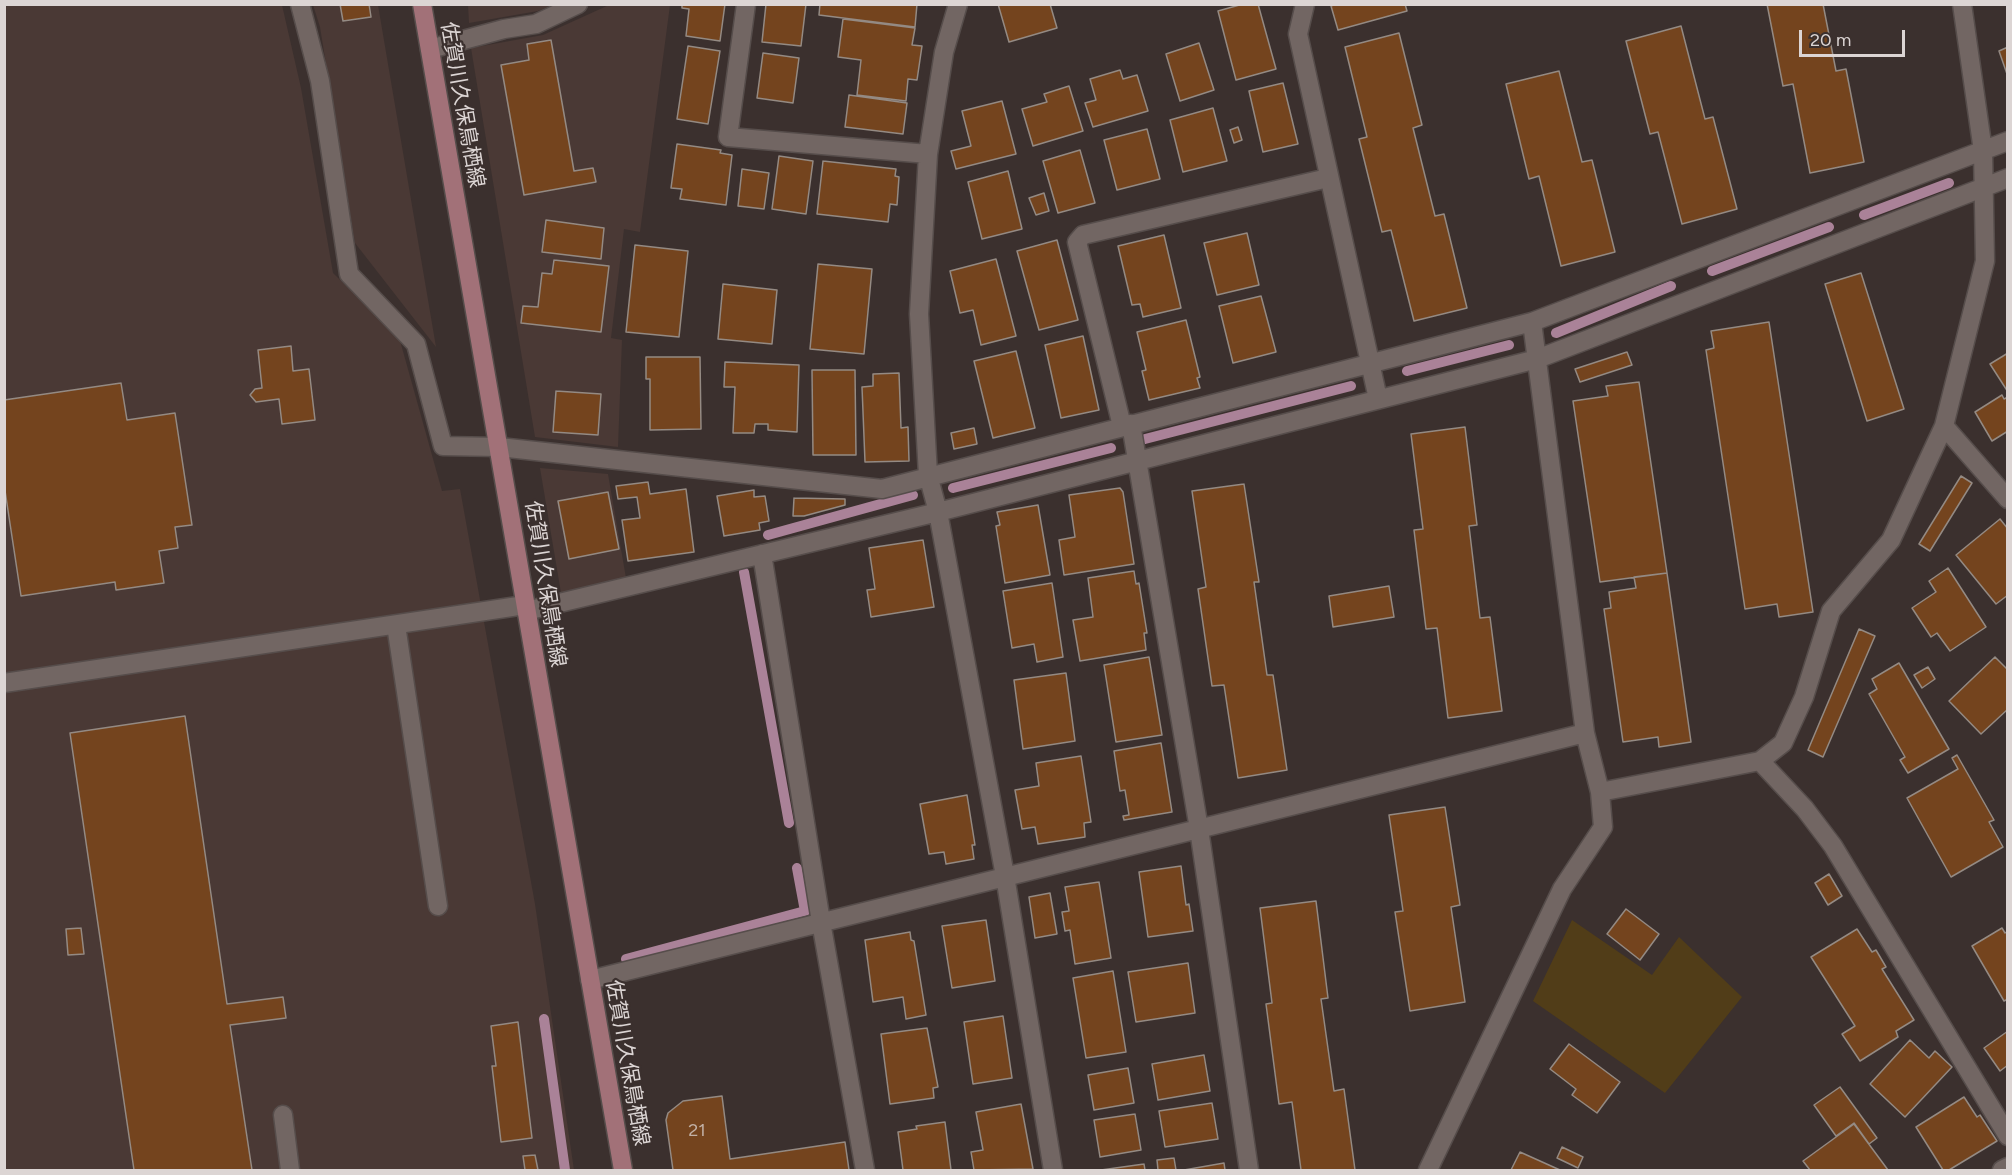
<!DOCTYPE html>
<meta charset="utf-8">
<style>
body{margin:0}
#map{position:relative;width:2012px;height:1175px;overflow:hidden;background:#3b302e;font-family:Figtree,sans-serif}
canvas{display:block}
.frame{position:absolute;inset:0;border:6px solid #dcd5d4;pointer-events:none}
.scale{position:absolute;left:1799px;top:30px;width:106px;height:27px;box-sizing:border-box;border:3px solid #dcd5d4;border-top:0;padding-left:8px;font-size:18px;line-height:21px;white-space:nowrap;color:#dcd5d4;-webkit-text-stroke:4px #3b302e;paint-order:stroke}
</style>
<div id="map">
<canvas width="2012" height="1175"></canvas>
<div class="frame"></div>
<div class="scale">20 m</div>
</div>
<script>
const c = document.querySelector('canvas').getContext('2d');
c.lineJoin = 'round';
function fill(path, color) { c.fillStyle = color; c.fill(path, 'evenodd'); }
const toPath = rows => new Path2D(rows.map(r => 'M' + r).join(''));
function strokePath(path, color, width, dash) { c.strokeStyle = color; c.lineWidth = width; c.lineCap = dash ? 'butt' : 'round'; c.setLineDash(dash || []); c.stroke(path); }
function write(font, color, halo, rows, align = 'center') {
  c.font = font + ' Figtree,"Noto Sans JP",sans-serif'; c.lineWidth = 4.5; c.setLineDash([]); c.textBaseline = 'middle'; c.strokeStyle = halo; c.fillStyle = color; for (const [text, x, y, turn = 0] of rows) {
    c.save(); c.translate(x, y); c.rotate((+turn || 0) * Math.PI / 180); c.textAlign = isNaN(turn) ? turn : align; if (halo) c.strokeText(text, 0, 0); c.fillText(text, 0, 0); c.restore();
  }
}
fill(toPath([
 [5,5,282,5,301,88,333,273,399,337,442,491,460,489,535,904,574,1170,5,1170],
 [313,5,378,5,436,347,355,243,320,27],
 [468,5,468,4,553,5,538,11,469,23],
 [609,5,670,5,640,232,624,229,611,338,622,340,618,447,535,437,471,48,543,35],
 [540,468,608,474,626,578,561,593]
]), '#4a3935');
fill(toPath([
 [1572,920,1652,975,1679,937,1742,997,1665,1093,1533,1001]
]), '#513d18');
strokePath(toPath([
 [1864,215,1949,183],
 [1712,271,1829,227],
 [1556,333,1671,286],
 [1407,371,1509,345],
 [1145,439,1351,386],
 [953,488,1111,448],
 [768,535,913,495],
 [744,572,789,823],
 [626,959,805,911,797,868],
 [544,1019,565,1170]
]), '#aa8298', 10);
const building = toPath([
 [340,4,369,4,371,17,343,21,340,4],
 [682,4,725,4,720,41,686,36,689,9,682,8,682,4],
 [766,4,806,4,801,46,762,42,766,4],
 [820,4,917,4,915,27,819,15,820,4],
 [998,4,1050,4,1057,28,1009,42,998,4],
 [1243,4,1258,4,1276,69,1236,80,1218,11,1243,4],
 [1336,4,1405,4,1407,11,1338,30,1331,6,1336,4],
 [1767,4,1823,4,1836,71,1846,69,1864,162,1810,173,1793,84,1783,86,1767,4],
 [843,19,915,28,912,45,922,46,917,80,908,79,906,101,857,95,861,60,838,57,843,19],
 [1681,26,1705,119,1713,117,1737,209,1682,224,1658,132,1650,134,1626,41,1681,26],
 [1399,33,1422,125,1413,128,1435,216,1444,214,1467,308,1414,321,1391,230,1382,232,1359,139,1367,137,1345,47,1399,33],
 [551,40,574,171,593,168,596,182,524,195,501,65,529,60,527,44,551,40],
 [1199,43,1214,90,1180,101,1166,54,1199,43],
 [688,46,720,51,708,124,677,119,688,46],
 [2008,47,2008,74,2007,74,1999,51,2008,47],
 [763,53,799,58,793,103,757,98,763,53],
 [1120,70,1123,79,1137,75,1148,111,1093,127,1085,103,1096,100,1090,79,1120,70],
 [1559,71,1582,162,1592,160,1615,252,1561,266,1539,176,1529,179,1506,84,1559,71],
 [1283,83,1298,144,1263,152,1249,91,1283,83],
 [1069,86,1083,131,1033,146,1022,109,1047,102,1044,94,1069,86],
 [849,95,907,103,903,134,845,127,849,95],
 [1002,101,1016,154,956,169,951,151,971,146,962,111,1002,101],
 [1213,108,1227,161,1183,172,1170,120,1213,108],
 [1238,127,1242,140,1234,143,1230,130,1238,127],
 [1147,129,1160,179,1117,190,1104,140,1147,129],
 [677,144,721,150,720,153,732,155,726,205,680,199,682,189,671,188,677,144],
 [1080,150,1095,203,1058,213,1043,161,1080,150],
 [779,156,813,161,806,214,772,209,779,156],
 [823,161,896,169,895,176,899,177,897,205,890,204,888,222,817,214,823,161],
 [742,169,769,173,764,209,738,206,742,169],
 [1008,171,1022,229,982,239,968,182,1008,171],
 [1044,193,1049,211,1036,215,1029,198,1044,193],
 [546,220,604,228,601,259,542,252,546,220],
 [1247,233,1259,285,1217,295,1204,243,1247,233],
 [1164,235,1181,308,1143,317,1140,304,1132,305,1118,246,1164,235],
 [1057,240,1078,320,1039,330,1017,251,1057,240],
 [635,245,688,251,679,337,626,332,635,245],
 [996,259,1016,336,981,345,973,310,960,313,950,271,996,259],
 [554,260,609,266,601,332,521,323,523,306,538,307,542,273,552,274,554,260],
 [818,264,872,269,864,354,810,349,818,264],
 [1861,273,1904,409,1867,421,1825,284,1861,273],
 [723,284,777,290,772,344,718,339,723,284],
 [1261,296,1276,352,1233,363,1219,306,1261,296],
 [1186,320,1200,377,1197,378,1200,388,1149,400,1142,371,1146,370,1137,332,1186,320],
 [1769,322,1813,612,1779,617,1777,604,1745,609,1706,350,1714,348,1711,331,1769,322],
 [1083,336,1099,410,1061,418,1045,345,1083,336],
 [291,346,293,371,309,369,315,420,282,424,279,399,256,402,250,395,255,389,262,388,258,350,291,346],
 [1016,351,1035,428,993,438,974,361,1016,351],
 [1627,352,1632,365,1580,382,1575,369,1627,352],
 [2008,353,2008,392,1990,364,2008,353],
 [646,357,700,357,701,429,650,430,650,379,646,379,646,357],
 [725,362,799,365,797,432,768,430,768,424,755,424,754,433,733,433,735,387,724,387,725,362],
 [812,370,855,370,856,455,813,455,812,370],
 [899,373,901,428,908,427,909,461,865,462,862,387,873,386,873,374,899,373],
 [1639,382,1667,573,1600,582,1573,401,1608,396,1606,386,1639,382],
 [121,383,127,420,175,413,192,525,175,527,178,548,159,551,164,583,116,590,115,582,21,596,4,484,4,400,121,383],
 [556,391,601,394,598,435,553,432,556,391],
 [2002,395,2004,399,2008,397,2008,431,1992,441,1975,412,2002,395],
 [1465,427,1477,525,1469,526,1480,618,1490,617,1502,711,1448,718,1437,628,1426,629,1414,530,1423,529,1411,434,1465,427],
 [974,428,977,444,954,449,951,433,974,428],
 [1961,476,1972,483,1930,551,1919,544,1961,476],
 [648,482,650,494,686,489,694,552,628,561,622,520,640,518,637,497,618,499,616,486,648,482],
 [1244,484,1259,582,1254,582,1267,675,1273,675,1287,770,1238,778,1224,685,1212,686,1198,589,1206,587,1192,491,1244,484],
 [1120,488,1123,492,1134,564,1064,575,1059,540,1075,537,1069,495,1120,488],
 [754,490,754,497,765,496,769,521,759,523,760,530,724,536,717,496,754,490],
 [608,492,619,549,569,559,558,501,608,492],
 [794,498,845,499,845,505,804,516,793,516,794,498],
 [1038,505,1050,575,1005,583,996,526,1000,525,997,512,1038,505],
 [2000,519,2008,529,2008,595,1996,604,1956,555,2000,519],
 [923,540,934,607,871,617,867,590,875,589,869,548,923,540],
 [1948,568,1986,627,1950,651,1937,633,1931,637,1912,608,1936,592,1929,581,1948,568],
 [1134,571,1136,584,1139,583,1147,633,1144,633,1146,650,1080,661,1073,620,1093,617,1088,578,1134,571],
 [1667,573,1691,742,1659,747,1658,737,1623,742,1604,609,1611,608,1609,592,1636,588,1634,577,1667,573],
 [1052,583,1063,657,1037,662,1034,644,1012,648,1003,591,1052,583],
 [1389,586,1394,617,1333,627,1329,596,1389,586],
 [1859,629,1875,636,1823,757,1808,750,1859,629],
 [1149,657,1162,735,1116,742,1104,665,1149,657],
 [1995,657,2008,670,2008,709,1981,734,1949,701,1995,657],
 [1899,663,1949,749,1908,773,1900,760,1905,757,1869,694,1877,689,1872,679,1899,663],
 [1928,667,1935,679,1922,688,1914,675,1928,667],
 [1066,673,1075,741,1023,749,1014,680,1066,673],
 [185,716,227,1004,283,997,286,1018,230,1025,252,1170,134,1170,70,733,185,716],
 [1161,743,1172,812,1124,820,1123,816,1129,815,1125,790,1120,791,1114,751,1161,743],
 [1957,755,1994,820,1989,822,2003,847,1951,877,1907,798,1958,769,1952,758,1957,755],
 [1081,756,1091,822,1084,823,1085,837,1038,844,1035,827,1022,829,1015,790,1039,786,1036,763,1081,756],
 [967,795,975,845,972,845,974,859,946,864,944,852,929,854,920,804,967,795],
 [1445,807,1460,905,1451,907,1465,1002,1410,1011,1395,912,1403,911,1389,815,1445,807],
 [1181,866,1186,905,1189,904,1193,931,1148,937,1139,872,1181,866],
 [1829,874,1842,896,1828,905,1815,883,1829,874],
 [1099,882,1111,958,1075,964,1070,930,1065,931,1062,912,1069,911,1065,887,1099,882],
 [1050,893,1057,934,1035,938,1029,897,1050,893],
 [1316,901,1328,998,1321,999,1334,1091,1344,1089,1355,1170,1301,1170,1292,1102,1279,1104,1266,1004,1272,1003,1260,908,1316,901],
 [1626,909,1659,934,1640,960,1607,934,1626,909],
 [986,920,995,981,952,988,942,926,986,920],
 [81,928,84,954,68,955,66,929,81,928],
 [2002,928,2005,933,2008,931,2008,999,2004,1001,1972,946,2002,928],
 [1857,929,1872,952,1876,950,1886,967,1882,969,1914,1020,1896,1031,1898,1037,1860,1061,1842,1034,1855,1026,1811,957,1857,929],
 [910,932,911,940,914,941,926,1015,906,1019,903,997,873,1002,865,940,910,932],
 [1188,963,1195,1013,1136,1022,1128,972,1188,963],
 [1113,971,1126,1052,1086,1058,1073,978,1113,971],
 [1003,1016,1012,1078,973,1084,964,1022,1003,1016],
 [518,1022,532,1138,501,1142,492,1066,496,1066,491,1026,518,1022],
 [927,1028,938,1087,933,1088,934,1098,890,1104,881,1034,927,1028],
 [2008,1031,2008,1065,2000,1071,1984,1048,2008,1031],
 [1910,1040,1929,1058,1935,1051,1952,1067,1905,1117,1870,1084,1910,1040],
 [1569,1044,1620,1082,1597,1113,1572,1095,1576,1089,1550,1069,1569,1044],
 [1204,1055,1210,1091,1158,1100,1152,1064,1204,1055],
 [1128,1068,1134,1103,1094,1110,1088,1075,1128,1068],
 [1840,1087,1877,1138,1869,1144,1854,1123,1836,1136,1814,1105,1840,1087],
 [722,1096,730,1159,845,1142,849,1170,673,1170,666,1120,668,1113,683,1101,722,1096],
 [1964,1097,1977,1117,1980,1115,1997,1141,1949,1170,1943,1170,1916,1127,1964,1097],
 [1212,1103,1218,1139,1165,1147,1159,1111,1212,1103],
 [1021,1104,1033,1169,974,1170,971,1152,983,1150,976,1112,1021,1104],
 [1135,1114,1141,1150,1100,1157,1094,1120,1135,1114],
 [945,1122,951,1170,903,1170,898,1132,917,1129,916,1126,945,1122],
 [1854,1124,1888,1170,1810,1170,1803,1161,1854,1124],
 [1562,1147,1583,1157,1578,1168,1557,1158,1562,1147],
 [1520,1152,1560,1170,1511,1170,1520,1152],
 [535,1155,538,1170,525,1170,523,1156,535,1155],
 [1174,1158,1176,1170,1158,1170,1157,1160,1174,1158],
 [1224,1163,1225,1170,1184,1170,1224,1163],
 [1144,1164,1145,1170,1101,1170,1144,1164]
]);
fill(building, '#74441e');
strokePath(building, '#948a83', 1.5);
const lane = toPath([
 [396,625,438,906],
 [4,683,525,605],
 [283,1115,290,1170]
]);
const street = toPath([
 [300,4,320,81,349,274,416,344,443,446,499,447,882,489,1532,322,2008,141],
 [746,4,728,137,928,154],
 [958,4,944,52,928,154,919,314,928,475,938,512,1005,876,1053,1170],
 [1305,4,1298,34,1378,399],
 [430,49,504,29,536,24,578,4],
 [1131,424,1199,829,1249,1170],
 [1122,426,1077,242,1083,235,1328,178],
 [1944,426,2008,499],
 [762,554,821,922,865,1170],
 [526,611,938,512,1537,359,2008,178],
 [1585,733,1600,792],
 [1760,761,1805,809,1833,846,2008,1136],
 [590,980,1585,733,1532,322],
 [1428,1170,1562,889,1603,827,1600,792,1760,761,1783,743,1804,697,1831,611,1891,540,1944,426,1985,261,1983,151,1962,4],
 [2002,1170,2008,1167]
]);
const primary = toPath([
 [422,4,623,1170]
]);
strokePath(lane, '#564d4b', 21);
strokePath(street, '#564d4b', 21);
strokePath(primary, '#564d4b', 21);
strokePath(lane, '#726663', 18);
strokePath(street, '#726663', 18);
strokePath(primary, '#a27178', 18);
write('18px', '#c2b1a6', null, [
 ["21",697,1131]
]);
write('21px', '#dcd5d4', '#3b302e', [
 ["佐賀川久保鳥栖線",462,105,80],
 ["佐賀川久保鳥栖線",545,584,81],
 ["佐賀川久保鳥栖線",627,1063,80]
]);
</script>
